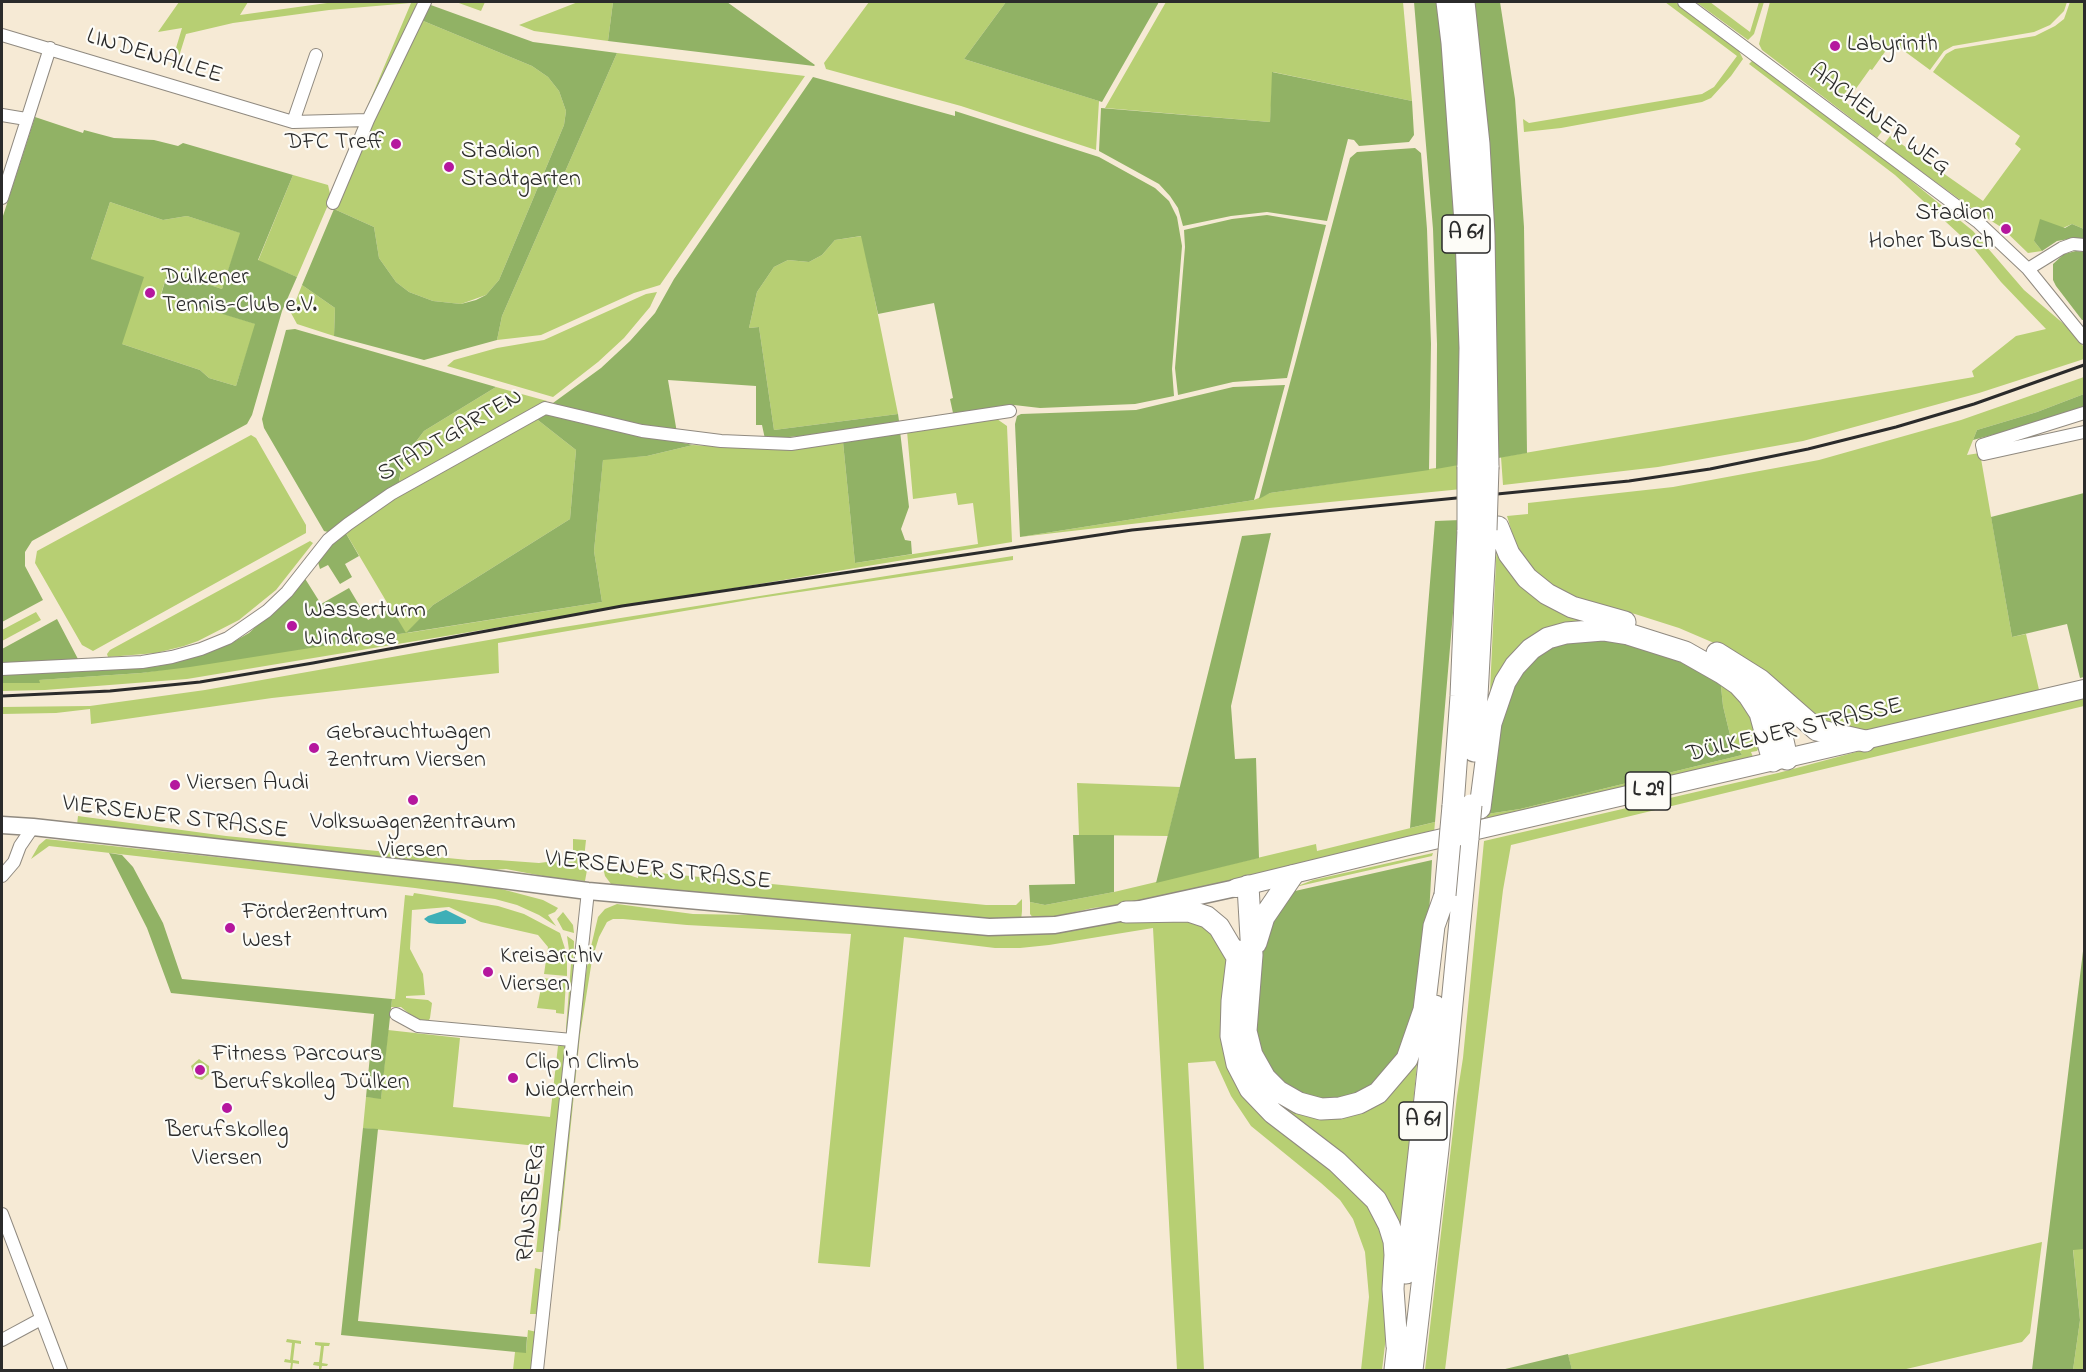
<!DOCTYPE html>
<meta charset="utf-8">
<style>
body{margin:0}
#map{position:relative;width:2086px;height:1372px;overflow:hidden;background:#f6ead5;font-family:"Indie Flower",sans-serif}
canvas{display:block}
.frame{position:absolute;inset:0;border:3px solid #2b2b2b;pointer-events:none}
</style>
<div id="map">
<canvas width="2086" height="1372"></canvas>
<div class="frame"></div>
</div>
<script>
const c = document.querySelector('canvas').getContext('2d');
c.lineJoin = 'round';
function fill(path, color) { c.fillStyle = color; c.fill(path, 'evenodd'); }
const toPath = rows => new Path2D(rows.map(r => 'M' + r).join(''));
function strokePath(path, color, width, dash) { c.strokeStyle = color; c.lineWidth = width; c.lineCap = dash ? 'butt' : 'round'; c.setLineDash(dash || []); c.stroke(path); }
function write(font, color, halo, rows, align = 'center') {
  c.font = font + ' "Indie Flower",sans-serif'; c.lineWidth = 4.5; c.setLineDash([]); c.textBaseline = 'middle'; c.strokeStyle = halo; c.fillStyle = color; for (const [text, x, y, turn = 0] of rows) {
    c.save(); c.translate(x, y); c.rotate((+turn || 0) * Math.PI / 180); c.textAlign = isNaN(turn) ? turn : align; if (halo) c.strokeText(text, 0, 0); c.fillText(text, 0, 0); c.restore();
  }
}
fill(toPath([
 [179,2,248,2,240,15,327,3,420,2,370,110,365,112,411,3,329,10,233,23,186,34,175,69,170,68,182,28,158,32],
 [456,2,485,2,481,11],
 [578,2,613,2,608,41,534,31,519,25],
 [869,2,1006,2,964,59,1099,101,1096,150,961,106,826,69,824,63],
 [1166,2,1403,2,1412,101,1273,72,1270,122,1105,108],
 [1665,2,1675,2,1737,47,1743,59,1731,76,1711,98,1702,102,1561,128,1524,132,1523,119,1529,123,1702,94,1714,87,1737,56],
 [1696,2,1710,2,1750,32,1759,2,1764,2,1754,34,1748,40],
 [1770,2,2067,2,2064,11,2050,25,2034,32,1953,46,1944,51,1930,70,1892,42,1872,70,1870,69,1855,90,1850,86,1841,99,1883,130,1877,138,1762,50,1759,44],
 [2070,2,2084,2,2084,229,2072,224,2034,241,2042,251,2028,253,2001,227,1974,210,1884,144,1890,136,1983,201,2021,149,2015,144,2020,136,1933,72,1946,54,1955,49,2035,36,2055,26,2064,19],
 [421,20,532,66,548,77,559,91,566,111,564,125,499,280,486,295,461,304,433,301,409,292,396,282,379,258,374,227,334,209,375,115],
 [617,53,805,76,660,285,634,293,541,335,497,340,502,316],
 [1753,60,1871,148,1973,231,2024,290,2065,325,2084,347,2084,359,1979,393,1803,441,1658,467,1503,485,1501,457,1974,377,1972,371,2016,336,2046,329,2001,282,1972,246,1895,175,1749,64],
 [293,175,328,185,331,198,297,277,258,261],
 [110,202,163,220,187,216,241,233,222,289,168,271,161,294,256,324,236,386,209,378,200,370,122,344,91,259],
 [862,236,898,414,774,430,759,327,749,328,757,292,774,267,788,260,809,262,822,255,835,240],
 [302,285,335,308,334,336,297,324,291,313],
 [657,292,650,307,624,338,598,362,553,397,447,366,454,360,497,348,544,340,646,294],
 [2084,377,2084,394,2037,412,1977,430,1967,455,1980,453,2012,637,2026,634,2040,694,1869,731,1828,730,1721,646,1679,628,1635,614,1590,605,1549,584,1528,565,1516,546,1507,516,1528,514,1528,503,1673,487,1819,460,1961,420],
 [496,387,547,401,531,412,401,485,399,481,405,456,424,431],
 [534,417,576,450,570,519,433,605,407,633,602,602,594,551,603,459,647,456,693,445,742,448,843,442,855,563,978,544,973,503,958,505,956,493,913,499,907,431,997,419,1007,426,1012,542,187,679,45,690,2,691,2,683,39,683,38,680,141,673,405,633,344,530,374,510],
 [251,435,256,438,306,525,306,533,93,651,82,645,35,563,37,551],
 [1462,464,1462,489,1269,508,1020,537,1254,500,1270,493],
 [1497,540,1522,577,1733,673,1489,713],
 [310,541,313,543,276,590,239,620,198,641,184,646,156,653,108,657,107,654,110,650],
 [1013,556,1013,560,760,598,498,643,499,673,272,698,91,724,90,709,56,713,2,714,2,707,90,706,205,690,551,629],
 [36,612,41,620,2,641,2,630],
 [1720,677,1747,705,1760,745,1757,751,1751,752,1753,757,1744,761,1486,822,1487,814,1520,809,1742,755,1730,735,1723,706],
 [2084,697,2084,706,1511,845,1503,890,1445,1370,1425,1370,1457,1096,1463,1058,1484,841,1778,773,1927,733],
 [1077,783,1180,787,1168,836,1079,835],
 [78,816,226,836,468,860,498,860,539,863,562,860,573,854,573,839,586,840,583,868,587,870,585,881,553,878,506,869,478,871,77,825],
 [1435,822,1434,834,1129,904,1093,908,1040,920,1034,919,1030,914,1030,902,1045,905,1114,892,1316,844,1317,851],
 [46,839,490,886,543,900,558,908,555,912,548,915,556,926,539,915,517,905,495,899,415,888,49,846,31,859,39,845],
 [1433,853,1432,856,1295,887,1313,880],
 [603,867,638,878,639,871,986,905,1016,905,1022,899,1022,911,1021,921,1008,924,611,884,605,876],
 [414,893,498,906,524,914,560,933,567,955,567,976,544,974,548,947,538,935,481,922,449,907,412,910,410,949,423,974,425,995,406,996,406,998,428,1000,432,1003,430,1018,428,1022,418,1021,401,1007,391,1007,392,999,395,999,405,895,413,896],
 [617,904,693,914,750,915,857,921,1131,918,1203,921,1230,956,1224,1043,1368,1203,1385,1242,1391,1294,1382,1370,1361,1370,1369,1297,1365,1252,1353,1219,1340,1200,1321,1183,1251,1126,1231,1096,1215,1061,1188,1063,1204,1370,1177,1370,1153,928,1049,945,1020,948,995,948,904,937,870,1267,818,1263,851,934,687,925,623,919,613,919,607,922,599,937,592,960,580,1035,560,1231,556,1231,583,991,589,955,598,917,605,909],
 [563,912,573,925,574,933,563,930,557,919],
 [567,936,574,941,573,982,568,1031,566,1031,566,1028,571,964],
 [543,978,566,981,564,1014,556,1013,556,1010,537,1008],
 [1234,1028,1419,1045,1400,1233,1384,1207,1273,1109],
 [388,1030,460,1038,453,1107,550,1117,558,1046,566,1046,545,1249,543,1252,536,1252,547,1147,363,1128,366,1097,381,1098],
 [199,1059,209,1066,209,1074,202,1080,195,1078,191,1066],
 [2042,1242,2030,1333,2022,1342,1902,1370,1572,1370,1568,1355],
 [2073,1249,2084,1249,2084,1370,2073,1370,2080,1320],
 [535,1268,543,1270,538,1314,530,1314],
 [528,1330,537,1332,532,1370,513,1370,515,1352,526,1352],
 [287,1339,301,1341,301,1344,295,1343,293,1360,299,1361,299,1364,293,1363,292,1370,290,1370,291,1363,284,1362,285,1359,290,1360,292,1343,286,1342],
 [315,1342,330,1343,329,1346,324,1346,322,1363,328,1364,327,1366,322,1366,321,1370,319,1370,319,1366,313,1365,314,1362,319,1362,321,1346,315,1345]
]), '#b7cf73');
fill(toPath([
 [613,2,727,2,815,65,814,66,608,41],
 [1006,2,1159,2,1102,102,964,59],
 [1414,2,1500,2,1515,99,1524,227,1527,453,1436,469,1437,344,1433,229],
 [428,4,533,42,617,53,502,316,497,340,424,360,334,336,335,308,302,285,334,209,374,227,379,258,396,282,409,292,433,301,461,304,476,300,486,295,499,280,564,125,566,111,559,91,548,77,532,66,421,20],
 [1272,72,1412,101,1414,135,1409,142,1359,146,1354,140,1348,139,1327,221,1267,212,1231,216,1183,226,1178,208,1170,196,1159,184,1099,151,1101,108,1270,122],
 [813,77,955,116,955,111,1099,157,1155,188,1169,201,1177,217,1182,246,1172,369,1174,396,1135,404,1040,408,1014,405,953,413,950,399,953,398,934,303,878,314,861,236,835,240,822,255,809,262,788,260,774,267,757,292,749,328,759,327,774,430,898,414,899,421,825,434,765,439,762,425,756,425,756,386,668,380,677,433,593,415,553,403,601,368,630,341,655,313,674,279],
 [35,117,83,133,84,130,114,138,154,140,178,146,183,143,293,175,258,260,297,277,282,311,252,415,247,424,32,541,25,552,25,566,43,600,2,622,2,219],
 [110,202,163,220,187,216,240,233,222,289,168,271,161,295,255,324,236,386,209,378,200,370,122,344,144,277,91,259],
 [1415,148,1421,153,1427,229,1431,344,1429,470,1270,493,1259,499,1350,158,1357,152],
 [1267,215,1326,225,1287,378,1233,382,1178,395,1175,368,1185,247,1184,230,1232,219],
 [2040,219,2065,228,2072,224,2084,229,2084,240,2075,238,2057,241,2042,251,2034,241],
 [2076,251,2084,252,2084,320,2082,320,2056,286,2053,280,2053,264,2064,254],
 [295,329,496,387,424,431,405,456,399,480,401,485,335,528,328,532,324,531,264,428,262,419,286,330],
 [1285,385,1254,500,1020,537,1015,424,1017,416,1021,414,1136,410,1233,387],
 [2084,394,2084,409,2068,415,1973,440,1977,430,2037,412],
 [555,412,634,433,693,445,647,456,603,460,594,551,602,602,190,667,141,673,39,680,40,683,2,683,2,675,159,666,205,654,235,641,249,633,291,594,304,577,321,604,349,588,368,620,391,608,406,633,433,605,570,519,576,450,534,417],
 [900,431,909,507,901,529,905,540,911,541,912,554,855,563,843,442],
 [2084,493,2084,677,2080,678,2067,624,2012,637,1991,517],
 [1461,520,1435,822,1410,828,1435,521],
 [344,530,359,556,345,564,352,577,340,584,328,565,320,569,317,559],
 [1271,533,1231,706,1235,759,1256,758,1259,858,1156,883,1242,536],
 [57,619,78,659,2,664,2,649],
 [1592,637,1655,649,1720,677,1723,706,1730,735,1742,755,1520,809,1487,814,1489,750,1519,675,1541,652,1553,645],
 [1073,835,1114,835,1114,892,1045,905,1030,902,1029,885,1075,884],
 [109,853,122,855,133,867,163,923,182,979,392,999,381,1099,366,1097,374,1014,171,993,147,928],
 [1432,860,1428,934,1416,1010,1397,1059,1364,1093,1339,1100,1323,1100,1293,1091,1268,1069,1255,1038,1258,954,1284,896,1295,891],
 [2084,943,2084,1249,2073,1250,2080,1320,2073,1370,2032,1370],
 [363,1128,378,1129,358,1321,527,1337,526,1353,341,1335],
 [1568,1354,1572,1370,1501,1370]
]), '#91b265');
fill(toPath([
 [446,910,466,920,466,923,463,924,437,924,429,923,424,919,428,916]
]), '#3eafb7');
const minor = toPath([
 [1684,2,1978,222,2028,269,2084,338],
 [2,35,293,122,368,120],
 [2,115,26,119],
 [293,122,316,55],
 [2,198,50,48],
 [333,203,368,120,425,2],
 [2028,269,2062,248,2073,244,2084,245],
 [2084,413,1982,445,1984,454,2084,432],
 [2,669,142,662,172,657,201,649,228,638,267,611,287,592,328,540,348,524,391,494,545,408,642,431,721,441,791,444,1010,411],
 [2,876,14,862,20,846,33,827],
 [396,1014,418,1026,572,1040],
 [2,1214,61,1370],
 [2,1340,41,1319],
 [537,1370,588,891]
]);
const secondary = toPath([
 [2,825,33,827,457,874,588,891,989,927,1055,925,1126,912,1236,888]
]);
const primary = toPath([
 [1236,888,1408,846,2084,689]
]);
const motorway = toPath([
 [1447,2,1452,43,1466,236,1470,348,1468,467],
 [1464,2,1479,144,1484,235,1488,467],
 [1498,527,1509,554,1527,578,1547,594,1572,607,1625,622],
 [1717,653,1760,680,1817,730,1865,741],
 [1763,686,1779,722,1787,759],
 [1474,751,1486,530],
 [1453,806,1461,696,1468,530],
 [1480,808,1491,723,1505,682,1515,666,1531,649,1548,638,1566,633,1603,630,1628,634,1685,652,1722,673,1738,684,1749,696,1760,713,1773,761],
 [1248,886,1252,955,1246,1031,1252,1055,1265,1078,1278,1091,1299,1103,1321,1109,1340,1108,1359,1103,1378,1093,1407,1059,1424,1010,1434,926,1445,895],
 [1126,912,1189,911,1207,917,1219,927,1238,959],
 [1256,943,1264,917,1292,876],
 [1238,951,1232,1001,1231,1036,1237,1064,1250,1089,1273,1113,1337,1162,1376,1200,1389,1225,1394,1241,1395,1255,1393,1289,1397,1346],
 [1406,1273,1435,1006],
 [1395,1370,1399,1334],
 [1412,1370,1438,1149,1468,838]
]);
strokePath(minor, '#908a80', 14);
strokePath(secondary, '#908a80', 19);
strokePath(primary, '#908a80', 20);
strokePath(motorway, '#908a80', 23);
strokePath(minor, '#fff', 12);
strokePath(secondary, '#fff', 16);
strokePath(primary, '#fff', 18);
strokePath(motorway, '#fff', 21);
strokePath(toPath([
 [2,696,110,691,200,682,313,663,622,606,1132,530,1629,481,1710,469,1808,449,1896,427,1974,404,2084,365]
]), '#2b2b2b', 3);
const motorwayBridge = toPath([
 [1468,530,1468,467],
 [1486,530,1488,467],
 [1468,838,1471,805],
 [1445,895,1453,806]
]);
strokePath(motorwayBridge, '#908a80', 23, []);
strokePath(motorwayBridge, '#fff', 21);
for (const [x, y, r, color] of [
 [1835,46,6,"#b5179e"],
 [396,144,6,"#b5179e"],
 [449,167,6,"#b5179e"],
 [2006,229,6,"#b5179e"],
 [150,293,6,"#b5179e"],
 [292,626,6,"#b5179e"],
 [314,748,6,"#b5179e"],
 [175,785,6,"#b5179e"],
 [413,800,6,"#b5179e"],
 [230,928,6,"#b5179e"],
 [488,972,6,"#b5179e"],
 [200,1070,6,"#b5179e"],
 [513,1078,6,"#b5179e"],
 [227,1108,6,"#b5179e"]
]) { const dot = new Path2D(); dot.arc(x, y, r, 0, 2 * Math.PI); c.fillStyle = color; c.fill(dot); strokePath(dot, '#fdfcf7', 2); }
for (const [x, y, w] of [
 [1466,234,48],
 [1648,791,45],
 [1423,1121,48]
]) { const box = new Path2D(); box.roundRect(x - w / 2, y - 19, w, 38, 4.5); c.fillStyle = '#fdfcf7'; c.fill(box); strokePath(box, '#2b2b2b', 1.5); }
write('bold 22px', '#2b2b2b', null, [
 ["A 61",1466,234],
 ["L 29",1648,791],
 ["A 61",1423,1121]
]);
write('24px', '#2b2b2b', '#fdfcf7', [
 ["Labyrinth",1847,46],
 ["DFC Treff",384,144,"right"],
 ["Stadion",461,153],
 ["Stadtgarten",461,181],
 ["Stadion",1994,215,"right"],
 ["Hoher Busch",1994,243,"right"],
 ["Dülkener",162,279],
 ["Tennis-Club e.V.",162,307],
 ["Wasserturm",304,612],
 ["Windrose",304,640],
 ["Gebrauchtwagen",326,734],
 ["Zentrum Viersen",326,762],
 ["Viersen Audi",187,785],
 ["Volkswagenzentraum",413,824,"center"],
 ["Viersen",413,852,"center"],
 ["Förderzentrum",242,914],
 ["West",242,942],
 ["Kreisarchiv",500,958],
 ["Viersen",500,986],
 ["Fitness Parcours",212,1056],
 ["Berufskolleg Dülken",212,1084],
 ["Clip 'n Climb",525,1064],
 ["Niederrhein",525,1092],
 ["Berufskolleg",227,1132,"center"],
 ["Viersen",227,1160,"center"]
], 'left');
write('24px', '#2b2b2b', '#fdfcf7', [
 ["LINDENALLEE",154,58,17],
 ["AACHENER WEG",1878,121,37],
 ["STADTGARTEN",451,437,-30],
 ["DÜLKENER STRASSE",1795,732,-13],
 ["VIERSENER STRASSE",175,819,7],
 ["VIERSENER STRASSE",658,872,6],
 ["RANSBERG",533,1203,-84]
]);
</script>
